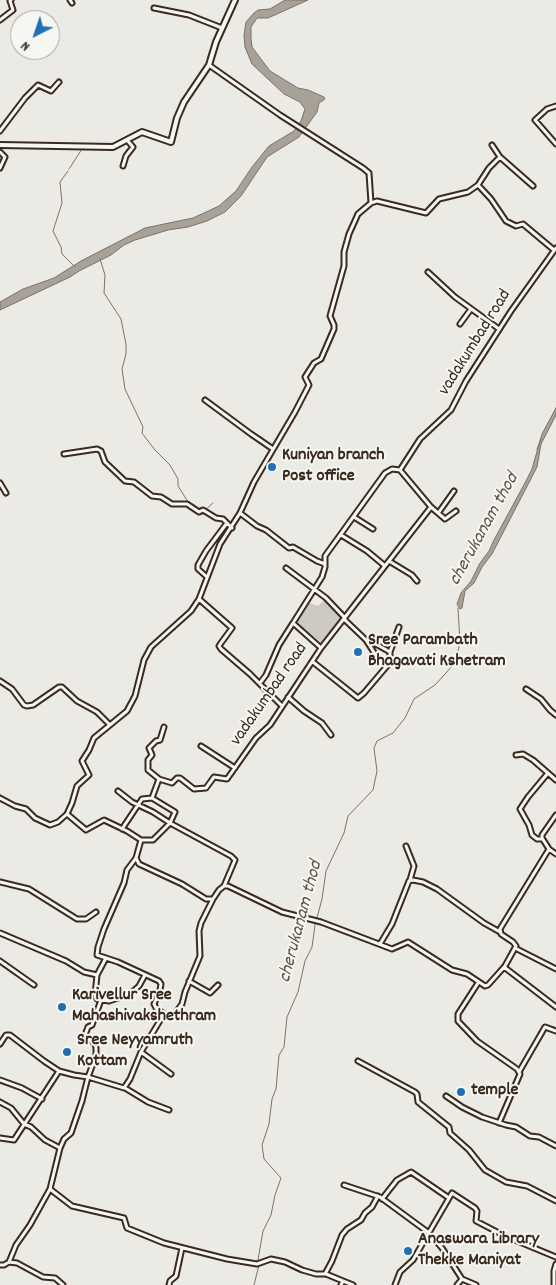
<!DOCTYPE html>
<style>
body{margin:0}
#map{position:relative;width:556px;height:1285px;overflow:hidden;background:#ebeae5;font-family:Dekko,sans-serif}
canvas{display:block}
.north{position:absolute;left:10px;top:10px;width:50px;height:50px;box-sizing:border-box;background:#f6f6f2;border:1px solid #aba49d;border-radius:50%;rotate:221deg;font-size:14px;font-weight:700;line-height:20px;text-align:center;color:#3b2a1e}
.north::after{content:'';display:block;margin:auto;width:18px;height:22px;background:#1f6fb2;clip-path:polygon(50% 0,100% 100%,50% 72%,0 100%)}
</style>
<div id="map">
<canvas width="556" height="1285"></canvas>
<div class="north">N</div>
</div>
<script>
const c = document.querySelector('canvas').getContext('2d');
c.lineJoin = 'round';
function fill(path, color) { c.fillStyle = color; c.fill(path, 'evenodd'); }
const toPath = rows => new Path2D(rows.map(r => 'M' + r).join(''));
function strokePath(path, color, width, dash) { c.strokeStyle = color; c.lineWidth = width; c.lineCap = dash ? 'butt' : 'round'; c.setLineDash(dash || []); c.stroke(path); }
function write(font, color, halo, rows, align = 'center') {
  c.font = font + ' Dekko,sans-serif'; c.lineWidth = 4; c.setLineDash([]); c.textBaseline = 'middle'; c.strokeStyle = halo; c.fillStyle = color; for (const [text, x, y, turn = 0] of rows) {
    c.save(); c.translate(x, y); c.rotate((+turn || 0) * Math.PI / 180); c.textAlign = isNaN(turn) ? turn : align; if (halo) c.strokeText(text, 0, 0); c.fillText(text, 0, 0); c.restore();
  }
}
fill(toPath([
 [325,599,343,618,323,644,297,623,309,603,318,606]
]), '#cdcac4');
const water = toPath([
 [285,0,308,0,268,18,257,18,251,27,251,38,252,47,270,71,298,88,308,90,324,97,325,99,319,103,317,112,299,137,267,157,241,196,225,212,207,221,188,227,168,230,135,240,124,245,111,255,79,271,70,277,0,310,0,302,23,289,54,278,81,261,145,228,193,218,219,206,236,191,252,167,269,146,294,131,301,121,305,109,300,102,284,94,252,64,245,47,244,35,246,22,254,13,258,10,270,9,285,0],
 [556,408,556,415,541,444,537,467,492,554,482,567,474,583,465,591,462,608,460,609,457,604,461,593,471,581,480,563,489,551,494,540,526,481,532,469,542,434,556,408]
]);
fill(water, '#a8a198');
strokePath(water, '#7c7167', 1);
strokePath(toPath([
 [69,169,82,149],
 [68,171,60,182,62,203,53,231,61,247,62,254,75,267],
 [100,259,105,275,104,293,121,319,126,344,126,354,122,369,125,389,143,427,142,433,155,450,170,465,178,479,178,486,190,505],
 [537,449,541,439],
 [196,512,200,515,213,503],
 [258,1260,263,1231,271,1215,275,1195,281,1178,264,1159,262,1145,269,1124,272,1099,276,1089,279,1055,284,1047,287,1017,298,992,305,961,312,947,315,925,322,899,326,871,344,833,348,816,373,790,377,771,374,748,377,741,393,733,405,718,414,699,435,685,455,663,460,643,458,608],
 [254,1285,259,1265]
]), '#7c7167', 1);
const minor = toPath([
 [70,0,72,3],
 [154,8,189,15,222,28],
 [0,20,13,10,10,1,11,0],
 [209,65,280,115,363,168,369,173,371,203],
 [556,106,547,109,535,120,556,144],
 [0,131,25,98,38,85,51,91,59,82],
 [0,152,5,157,0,168],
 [500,157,533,186],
 [123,166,126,156,133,147,127,140],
 [478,185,489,168,500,157,492,145],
 [428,272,455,297,499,329],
 [460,324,471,309],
 [205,400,251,434,273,449],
 [64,454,97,449,101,451,105,462,125,481,134,482,152,496,161,497,172,504,187,504,199,512,203,510,216,518,223,519,227,523],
 [0,483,6,493],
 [431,507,445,519,456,511],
 [439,512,454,491],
 [240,513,257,526,266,530,289,548,293,547,317,561,325,564],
 [354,517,373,529],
 [341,535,367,551,385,566],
 [389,561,412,575,417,581],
 [286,568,326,598,345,618],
 [207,577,198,569,198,565,206,551,227,523,232,528],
 [199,599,232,628,221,643,219,646,221,649,250,674,282,706],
 [369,644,374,643,390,652,390,660,387,666],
 [321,648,431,507,400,470],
 [390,652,399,627],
 [313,662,358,698,364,693,387,666,375,654,366,640,344,619],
 [0,681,12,689,24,705,27,706,33,705,59,687,62,687,77,701,97,712,109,724],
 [260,683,266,675,279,645,293,623],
 [526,689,541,699,550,710,556,715],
 [288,697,304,711,322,723,331,735],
 [201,746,235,768],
 [516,755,523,754,533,760,556,780],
 [159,779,148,770,148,760,152,755,149,748,156,741,160,740,164,727],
 [118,791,132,802,153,812,170,823,231,856,235,860,224,886],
 [0,798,15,806,26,809,35,818,50,825,58,822,67,814,86,830,104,820,127,831,141,840,136,858,139,864,182,884,206,899,213,899,219,890,224,886,228,886,282,912,321,922,392,949,408,942,452,970,467,974,485,986,488,985,505,966,516,946,513,942,501,934,500,929,549,849,556,854],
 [67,814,72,803,77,786,89,775,82,761,89,750,94,738,127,711,135,696,144,660,151,647,191,611,199,599,220,544,240,513,254,482,295,412,309,385,305,377,314,363,321,359,334,329,334,325,330,316,344,266,344,252,349,234,358,214,371,203,377,201,426,213,439,199,468,192,478,185,491,199,506,221,516,226,523,224,554,250],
 [122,829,142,799,152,798,159,779,172,783,177,778,180,778,194,789,206,788,214,777,227,779,256,738,270,725,321,648,293,623,322,577,325,567,325,556,385,473,392,469,400,470,420,439,451,410,466,381,511,311,556,248],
 [542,839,537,839,532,835,529,825,520,809,528,797,548,773],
 [141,840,153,840,170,823,175,812,152,798],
 [406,846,414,866,410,880],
 [549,849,542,838,542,835,556,815],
 [136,858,127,870,124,883,104,929,98,947,97,955,118,962,159,981,161,984,160,990,154,1004,156,1008,164,1014],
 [0,882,29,889,77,919,86,919,96,912],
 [0,933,66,961,84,972,97,975],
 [380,944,392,924,409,881,413,880,423,882,437,889,484,923,500,932],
 [515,948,556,969],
 [106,958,97,975,95,995,97,999,109,1001,130,994,139,986,145,975],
 [0,961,34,985],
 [504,967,556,1007],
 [189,981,210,993,218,985],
 [478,983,458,1014,458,1021,477,1041,517,1069,520,1074,499,1123],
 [0,1044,6,1035,10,1035,44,1061,59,1071,74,1075,88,1077,96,1056,96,1048,95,1044,85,1035,88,1027,92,1025,101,1000],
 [141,1052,171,1074],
 [358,1061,415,1092,417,1094,418,1102,449,1127,450,1133,469,1150,485,1170,506,1182,527,1186,556,1201],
 [519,1072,545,1027,556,1031],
 [0,1080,22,1088,42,1099],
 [125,1088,148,1102,169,1110],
 [446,1096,462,1107,482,1117,506,1125,516,1127,530,1136,539,1137,556,1146],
 [0,1102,11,1108,24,1124,31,1127,45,1140,60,1148],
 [0,1138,14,1140,59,1071],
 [344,1185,380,1197,429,1233,442,1248,462,1279],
 [50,1189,60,1148,64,1139,71,1133,82,1101,88,1077,124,1088,130,1079,141,1052,164,1014,170,1016,174,1015,182,1004,185,992,200,956,199,931,201,923,213,899],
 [382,1199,397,1180,411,1172,449,1198],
 [9,1262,17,1263,43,1277,55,1278,63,1285],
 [0,1265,4,1265,9,1262,16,1245,30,1225,50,1189,72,1206,124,1218,127,1228,164,1243,227,1259,257,1264,271,1259,285,1262,302,1270,316,1274,326,1274,343,1281,341,1285],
 [325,1274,332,1261,342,1235,347,1229,361,1220,365,1213,372,1207,378,1196],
 [343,1281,353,1285],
 [169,1285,170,1281,176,1276,182,1248],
 [395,1285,400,1272,413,1260,452,1193,475,1208,477,1211,476,1221,503,1235,556,1257],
 [457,1285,462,1279,476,1285],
 [554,1285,554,1271,556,1264]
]);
const major = toPath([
 [0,145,113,147,142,132,171,142,177,118,184,102,209,65,216,42,235,0]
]);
strokePath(minor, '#3b2a1e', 7);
strokePath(major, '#3b2a1e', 8);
strokePath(minor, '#f6f6f2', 3);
strokePath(major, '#f6f6f2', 4);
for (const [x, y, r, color] of [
 [272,467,5,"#1f6fb2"],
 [358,652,5,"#1f6fb2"],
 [62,1007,5,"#1f6fb2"],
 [67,1052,5,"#1f6fb2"],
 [461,1092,5,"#1f6fb2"],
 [408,1251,5,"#1f6fb2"]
]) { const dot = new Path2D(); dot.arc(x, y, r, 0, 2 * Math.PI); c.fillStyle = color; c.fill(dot); strokePath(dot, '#f6f6f2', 2); }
write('18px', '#3b2a1e', '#f6f6f2', [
 ["vadakumbad road",476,343,-58],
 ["vadakumbad road",270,695,-55]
]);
write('bold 18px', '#3b2a1e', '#f6f6f2', [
 ["Kuniyan branch",282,457],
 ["Post office",282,478],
 ["Sree Parambath",368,642],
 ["Bhagavati Kshetram",368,663],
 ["Karivellur Sree",72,997],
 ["Mahashivakshethram",72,1018],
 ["Sree Neyyamruth",77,1042],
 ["Kottam",77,1063],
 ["temple",471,1092],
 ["Anaswara Library",418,1241],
 ["Thekke Maniyat",418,1262]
], 'left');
write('italic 19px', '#615449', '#f6f6f2', [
 ["cherukanam thod",485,530,-61],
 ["cherukanam thod",302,922,-75]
]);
</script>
